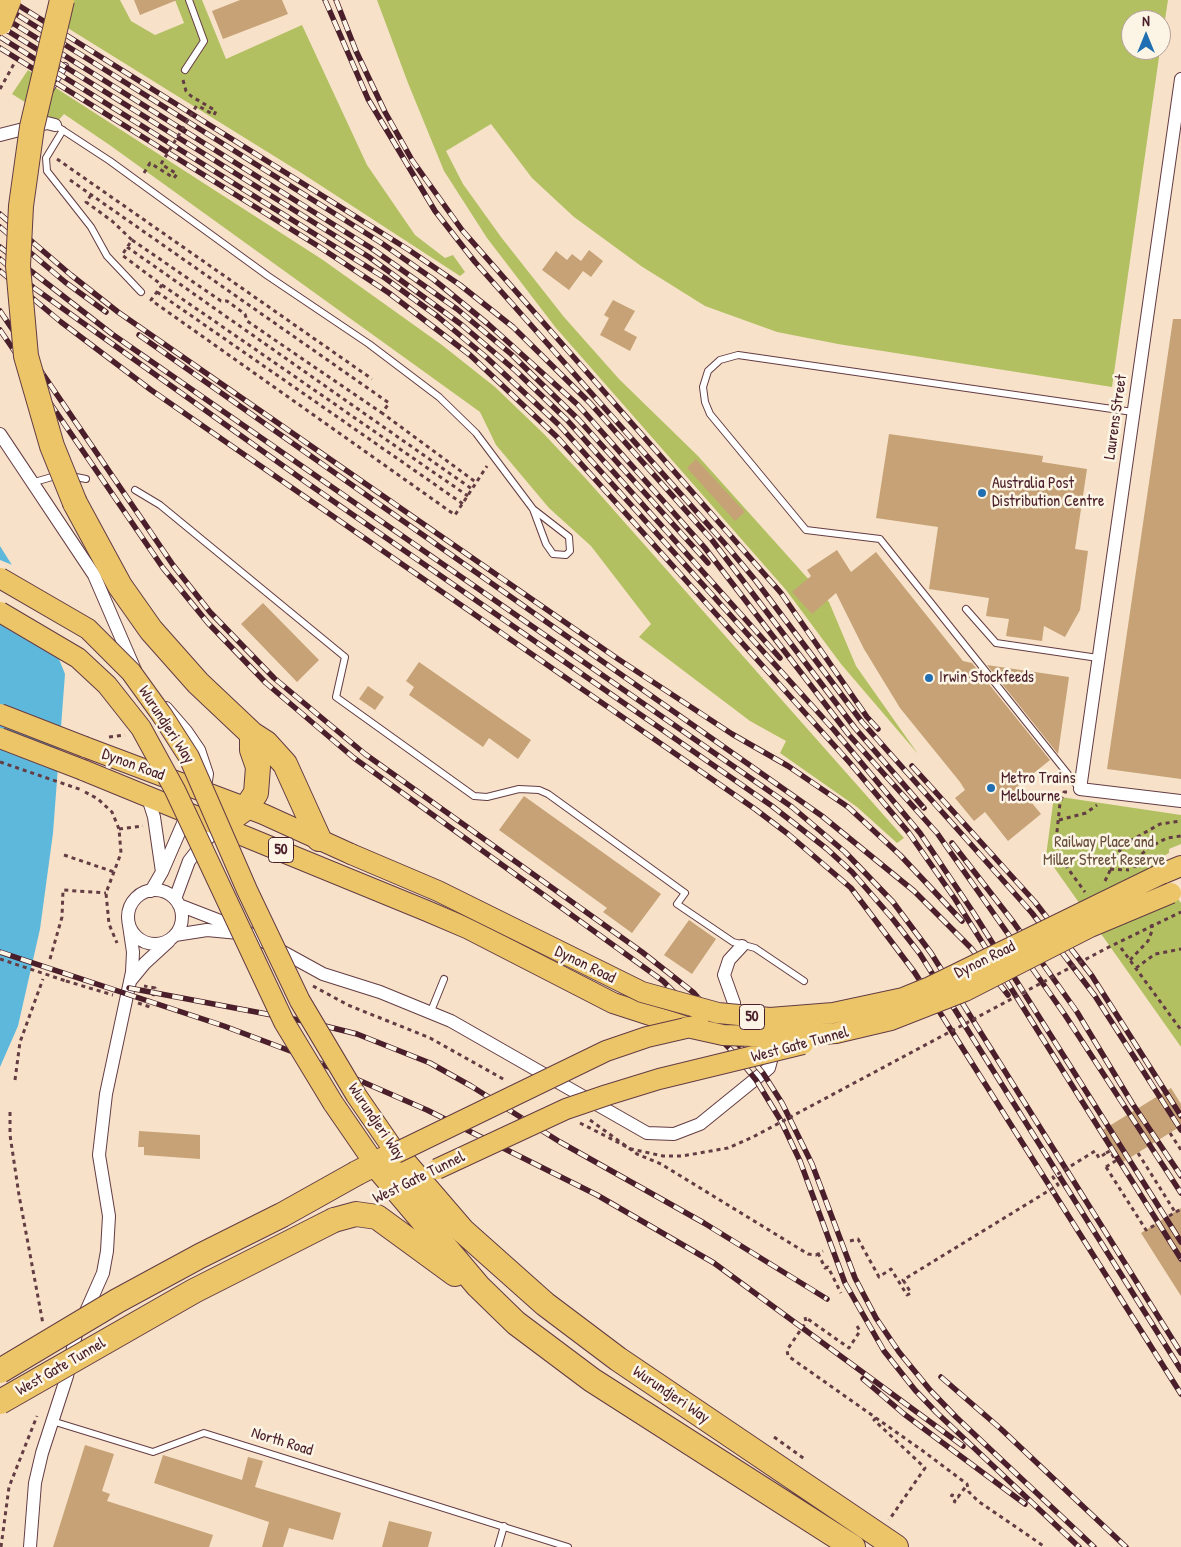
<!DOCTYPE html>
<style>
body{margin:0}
#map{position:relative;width:1181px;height:1547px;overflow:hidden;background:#f7e2c9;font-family:"Patrick Hand",sans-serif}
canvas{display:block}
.north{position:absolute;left:1121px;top:10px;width:50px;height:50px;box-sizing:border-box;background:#fcf5e5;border:1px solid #b59f9b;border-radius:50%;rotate:0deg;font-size:14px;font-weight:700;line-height:20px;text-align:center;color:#4a1f2b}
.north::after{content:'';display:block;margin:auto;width:18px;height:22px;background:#1f6fb2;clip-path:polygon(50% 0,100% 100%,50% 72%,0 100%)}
</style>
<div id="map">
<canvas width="1181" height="1547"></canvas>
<div class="north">N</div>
</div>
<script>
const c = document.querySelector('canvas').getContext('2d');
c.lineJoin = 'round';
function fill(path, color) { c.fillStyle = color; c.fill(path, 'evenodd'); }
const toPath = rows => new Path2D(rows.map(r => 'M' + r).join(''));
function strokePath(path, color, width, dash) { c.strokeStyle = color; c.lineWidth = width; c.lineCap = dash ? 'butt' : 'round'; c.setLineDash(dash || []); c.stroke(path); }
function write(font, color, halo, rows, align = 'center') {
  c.font = font + ' "Patrick Hand",sans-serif'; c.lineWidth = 5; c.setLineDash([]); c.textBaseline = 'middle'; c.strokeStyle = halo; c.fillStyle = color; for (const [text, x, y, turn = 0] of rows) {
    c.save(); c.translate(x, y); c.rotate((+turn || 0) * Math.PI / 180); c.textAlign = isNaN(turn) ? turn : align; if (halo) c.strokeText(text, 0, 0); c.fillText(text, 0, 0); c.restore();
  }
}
fill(toPath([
 [67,0,120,0,131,21,155,35,184,23,175,0,202,0,226,59,302,25,367,165,415,235,445,258,453,255,465,272,460,276,303,174,58,22],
 [377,0,1168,0,1161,46,1161,20,1131,20,1131,50,1160,50,1112,387,838,344,777,332,705,306,641,266,574,217,532,178,491,124,446,151,463,184,501,237,564,317,619,379,698,456,829,602,856,666,918,754,841,664,786,590,556,328,487,238,444,171,408,83],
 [28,70,323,260,442,345,495,387,544,434,588,481,904,838,897,843,857,807,780,753,786,741,750,721,639,637,651,624,591,546,549,508,496,445,480,412,111,146,64,114,57,122,12,94],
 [1054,796,1181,815,1181,844,1169,849,1169,853,1151,863,1181,903,1181,1047,1046,856]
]), '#b2c062');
fill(toPath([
 [0,546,37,605,65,674,53,833,40,929,18,1026,0,1067]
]), '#5eb8dc');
fill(toPath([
 [0,560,15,566,39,604,63,662,31,639,0,622]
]), '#f7e2c9');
fill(toPath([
 [134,0,177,0,140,15],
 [240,0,282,0,288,14,223,39,212,11],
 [589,250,603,261,591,277,583,271,569,290,542,270,556,251,567,260,572,254,581,261],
 [613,300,635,311,624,330,637,337,630,351,600,335,609,318,604,315],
 [1173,319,1181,319,1181,779,1107,769],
 [889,434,1043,456,1042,462,1087,469,1075,549,1088,551,1080,610,1065,637,1044,626,1042,641,1006,636,1009,619,986,616,989,598,929,589,938,527,876,518],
 [696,459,745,512,735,521,687,468],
 [837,550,851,572,876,552,963,661,972,663,1050,760,1018,786,1041,814,1008,841,985,812,974,821,955,798,965,790,960,782,900,708,864,649,836,593,812,614,792,592,811,576,807,570],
 [263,603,319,660,297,682,241,624],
 [419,662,531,740,518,759,489,738,483,747,409,695,414,687,406,681],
 [987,665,1069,677,1058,754],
 [368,686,384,697,375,710,359,699],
 [524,796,661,894,632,933,603,912,607,908,499,830],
 [689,920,716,939,692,974,664,955],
 [1171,1088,1181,1104,1181,1126,1123,1162,1101,1131],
 [139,1131,200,1135,200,1159,144,1155,144,1147,138,1147],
 [1181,1208,1181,1296,1141,1233],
 [85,1445,114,1454,102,1491,110,1494,107,1501,213,1535,209,1547,53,1547],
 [163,1455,242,1480,248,1457,263,1461,255,1487,341,1513,333,1540,289,1528,283,1547,262,1547,269,1522,154,1483],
 [389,1521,432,1532,428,1547,382,1547]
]), '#c6a276');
const lane = toPath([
 [185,70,204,41,189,0],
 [50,90,65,66],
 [55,125,110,161,268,276,369,344,439,397,476,433,533,509,546,544,553,554,566,555,570,551,569,537,533,509],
 [63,130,46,158,47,171,91,227,107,256,141,292],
 [71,476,86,479],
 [31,483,59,475],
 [135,490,160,505,345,657,336,697,474,796,487,797,519,789,539,790,548,794,685,893,677,904,733,942,755,948,804,981],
 [966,609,996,643,1098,658],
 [1079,788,880,539,806,530,710,414,705,402,703,387,708,371,720,360,738,355,1133,412],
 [431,1011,444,979],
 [52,1421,153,1452,204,1433,568,1547],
 [498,1547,504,1526]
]);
const street = toPath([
 [1181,79,1080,789,1181,801],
 [0,135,47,123,55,125],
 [0,434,94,575,135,670],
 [166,708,186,731,199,750,207,774,205,787],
 [147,795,154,817,162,872],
 '128 917a27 27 0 1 1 54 0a27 27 0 1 1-54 0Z',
 [151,891,162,872,188,812],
 [175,899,189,861,203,843,221,826],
 [179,905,241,929,323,974,380,992,451,1021,647,1133,674,1134,700,1124,769,1068,772,1057],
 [175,935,207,930,239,933],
 [131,980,145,963,169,941],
 [734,1003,724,975,729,960,742,946],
 [30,1547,35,1483,42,1453,67,1376,76,1334,103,1273,107,1251,109,1216,99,1155,106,1094,132,972,133,952,129,925]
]);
const primary = toPath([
 [85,747,263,814,351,854],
 [83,770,427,911,469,929,613,1003,687,1027],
 [1157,876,1181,866],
 [356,1095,396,1153],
 [333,1103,375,1164]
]);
const highway = toPath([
 [75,503,120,586,151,630,198,683,252,734,266,743,285,764,319,839],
 [221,826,246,808,256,793,258,767,252,750,252,734],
 [375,1164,478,1286,516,1323,592,1380,853,1547],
 [357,1173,396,1153,463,1231,545,1304,618,1359,896,1547],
 [334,1220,356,1214,377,1217,455,1274]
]);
strokePath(lane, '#643c43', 8);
strokePath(street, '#643c43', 14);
strokePath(primary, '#643c43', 22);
strokePath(highway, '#643c43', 26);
strokePath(toPath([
 [183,80,186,91,191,96,216,111,214,115,197,105],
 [0,89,15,62],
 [57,159,372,379],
 [144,173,150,163,174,178,177,174,161,164],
 [70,180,389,403,382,413,477,483],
 [91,195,86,202,112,221,132,240,122,255,162,285,151,300,455,515,487,466],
 [132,240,221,301,227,301,245,314,247,321,382,413],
 [127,247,472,489],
 [162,285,468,496],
 [157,292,463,504],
 [109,737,125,735],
 [85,792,98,799,112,812,119,829,121,853,106,893,109,924,117,943],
 [1067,792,1064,792,1060,803,1055,851,1085,892],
 [1059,820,1086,813,1097,805],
 [119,829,143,826],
 [64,855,114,872],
 [1135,868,1137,859,1148,848,1167,838,1181,836],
 [1110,869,1129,870],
 [1105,881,1120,850,1130,841,1160,824,1181,821],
 [1121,948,1181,1030],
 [50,959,62,917,63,890,106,893],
 [1130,960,1148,941,1152,931,1152,921],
 [1136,968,1155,954,1181,949],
 [66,981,113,995],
 [138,1003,150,1007,155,988,144,986],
 [15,1080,20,1042,43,979],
 [10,1112,10,1135,19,1195,43,1324],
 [590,1120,637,1154,661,1164,808,1254,816,1255,823,1251],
 [1170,1133,1181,1150],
 [1106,1153,1110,1151,1116,1161],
 [1138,1153,1175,1212],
 [1106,1167,1146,1230,1155,1225],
 [1169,1216,1181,1209],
 [850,1241,858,1239,879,1277,891,1269,907,1295,911,1293,905,1283],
 [818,1253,825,1268,828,1267,841,1293],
 [857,1326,860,1331,849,1348,805,1317,806,1322,787,1350,788,1356,923,1451,967,1484,969,1492,978,1501,1045,1547],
 [876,1418,874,1420,925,1468,889,1520],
 [774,1437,806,1460],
 [954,1503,955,1501,951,1497,952,1495,958,1497,967,1485],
 [1,1547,9,1487,37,1416]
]), '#643c43', 3, [4, 4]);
strokePath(lane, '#fff', 6);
strokePath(street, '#fff', 12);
strokePath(primary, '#ecc569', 20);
strokePath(highway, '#ecc569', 24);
const rail = toPath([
 [10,0,409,250,460,285,513,327,590,403,712,540,855,728,924,808],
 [325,0,368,99,435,211,475,262,726,545,756,581,862,722,1032,913,1095,996,1181,1130],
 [336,0,356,51,385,112,412,160,462,230,781,593,867,717,878,729],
 [0,4,380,242,433,279,488,324,578,405,705,548,849,735,937,833,1065,1015,1181,1193],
 [0,15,371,248,457,309,511,354,579,420,708,563],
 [0,26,369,257,462,325,516,371,567,420,780,658],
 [0,37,385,278,437,316,486,357,559,425,834,730,920,833,973,912,1181,1242],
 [0,48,318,246,389,293,470,355,557,437,850,763,909,833,955,899,1181,1259],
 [0,214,71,275,118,312,618,659,732,734,788,766,848,807,900,855,962,921],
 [0,227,65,282,106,312],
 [0,247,112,334,792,807,845,852,893,902,931,953,1181,1353],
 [0,259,34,288,310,485,772,806,827,849,852,872,892,918,920,954,1181,1370],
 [0,271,61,322,151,390,755,809,788,834,851,888,915,973,1181,1394],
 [0,311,173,565,210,612,274,678,365,754,642,952,694,993,763,1073,782,1103,812,1164,855,1278,876,1318,899,1352,930,1390,956,1417,1094,1547],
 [0,330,163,568,208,623,266,683,354,758,663,981,733,1052,756,1080,781,1121,800,1161,845,1283,884,1351,915,1390,937,1413,1079,1547],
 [139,335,822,816,914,891,971,948,1008,995],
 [912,766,1035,902,1092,976,1181,1116],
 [952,843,1014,923,1077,1012,1132,1103,1181,1176],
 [0,952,224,1026,301,1055,427,1110,597,1195,714,1263,963,1446],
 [129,988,309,1022,357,1034,430,1063,471,1086,560,1142,704,1223,827,1299],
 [941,1377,1001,1429,1126,1547],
 [863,1379,904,1414,1025,1504]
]);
strokePath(rail, '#4a1f2b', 5.5);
strokePath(rail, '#fcf5e5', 4, [11]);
const primaryBridge = toPath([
 [0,578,88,629,131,672,162,715,189,757,247,890,300,1001,356,1095],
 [0,612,78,658,107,685,141,728,175,790,284,1022,333,1103],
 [0,714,85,747],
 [0,738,83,770],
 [351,854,438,891,642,992,718,1013,770,1018,833,1013,903,998,930,987,1157,876],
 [687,1027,723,1035,782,1037,836,1033,891,1020,965,991,1090,927,1171,893],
 [396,1153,606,1051,647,1037,699,1025],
 [437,1169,566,1109,607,1095,659,1079,803,1044]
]);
const highwayBridge = toPath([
 [62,0,32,127,21,206,18,266,26,356,52,446,75,503],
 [0,23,9,0],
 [0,1371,117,1301,200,1256,282,1215,357,1173],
 [0,1402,194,1291,334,1220]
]);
strokePath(primaryBridge, '#643c43', 22, []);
strokePath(highwayBridge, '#643c43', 26, []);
strokePath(toPath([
 [161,164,197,105],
 [0,762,82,790],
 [0,959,66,981],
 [313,986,348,1005,430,1038,505,1080],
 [580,1123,631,1149,663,1156,682,1156,728,1148,753,1137,1105,949,1181,912],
 [1106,1167,1120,1158],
 [905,1283,903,1280,1058,1185,1053,1177,1095,1151,1099,1158,1106,1153]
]), '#643c43', 3, [4, 4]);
strokePath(primaryBridge, '#ecc569', 20);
strokePath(highwayBridge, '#ecc569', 24);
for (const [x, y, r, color] of [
 [982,493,5,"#1f6fb2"],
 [929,678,5,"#1f6fb2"],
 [991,788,5,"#1f6fb2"]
]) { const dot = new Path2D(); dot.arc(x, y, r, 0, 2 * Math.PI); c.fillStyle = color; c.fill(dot); strokePath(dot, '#fcf5e5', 2); }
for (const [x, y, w] of [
 [281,850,25],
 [752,1017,25]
]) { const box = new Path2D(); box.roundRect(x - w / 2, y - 12.5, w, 25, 4); c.fillStyle = '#fcf5e5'; c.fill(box); strokePath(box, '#4a1f2b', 1); }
write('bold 15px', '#4a1f2b', null, [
 ["50",281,850],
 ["50",752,1017]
]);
write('16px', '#4a1f2b', '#fcf5e5', [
 ["Laurens Street",1116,417,-82],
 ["Wurundjeri Way",166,725,57],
 ["Dynon Road",133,765,20],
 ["Dynon Road",985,960,-26],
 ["Dynon Road",585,965,26],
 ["West Gate Tunnel",800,1045,-15],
 ["Wurundjeri Way",376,1122,56],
 ["West Gate Tunnel",419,1178,-26],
 ["West Gate Tunnel",61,1367,-30],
 ["Wurundjeri Way",671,1395,34],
 ["North Road",282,1442,17]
]);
write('16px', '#4a1f2b', '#fcf5e5', [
 ["Australia Post",992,484],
 ["Distribution Centre",992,502],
 ["Irwin Stockfeeds",939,678],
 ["Metro Trains",1001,779],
 ["Melbourne",1001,797]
], 'left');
write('16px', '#694f3c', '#fcf5e5', [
 ["Railway Place and",1104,843],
 ["Miller Street Reserve",1104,861]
]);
</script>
